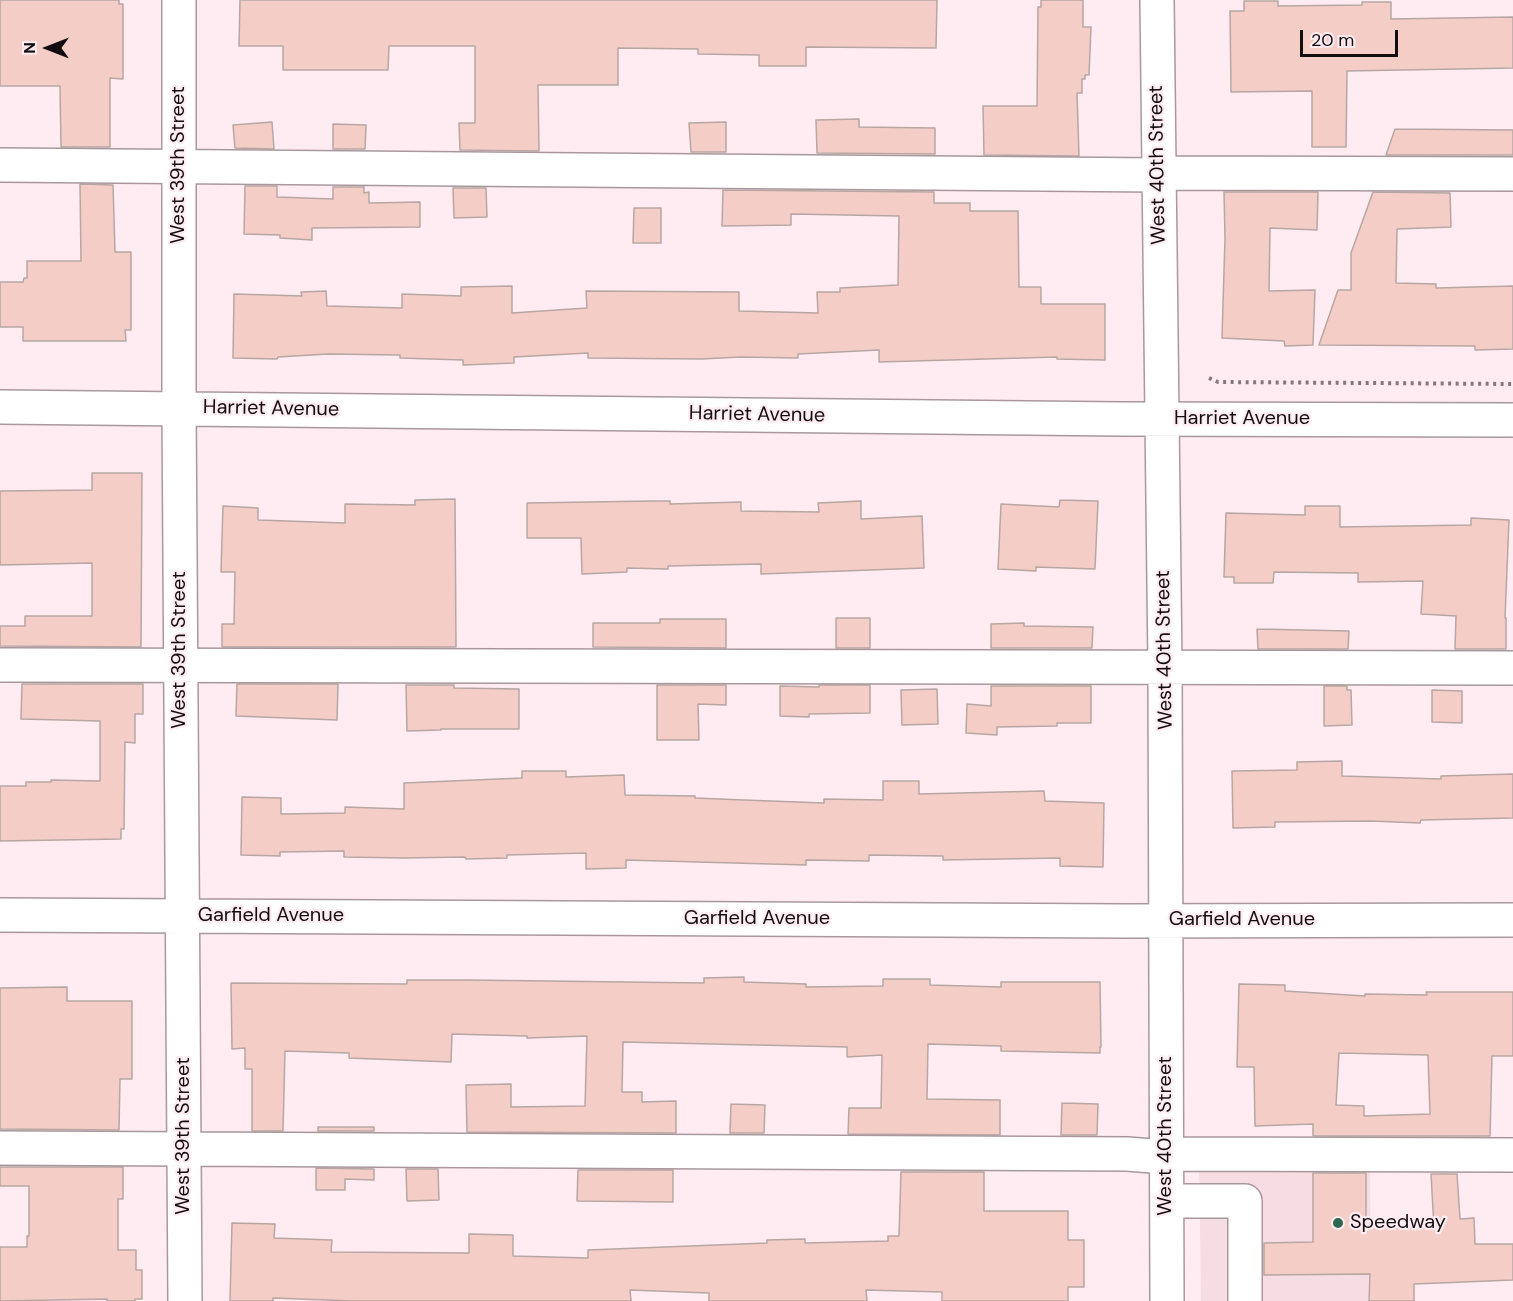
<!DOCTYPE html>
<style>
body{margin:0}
#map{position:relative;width:1513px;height:1301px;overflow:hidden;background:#feecf2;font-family:"DM Sans",sans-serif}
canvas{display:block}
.north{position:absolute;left:18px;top:18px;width:60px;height:60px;-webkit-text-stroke:4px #feecf2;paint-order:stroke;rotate:270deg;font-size:16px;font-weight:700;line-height:24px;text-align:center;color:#120d0f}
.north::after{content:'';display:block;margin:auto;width:21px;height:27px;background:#120d0f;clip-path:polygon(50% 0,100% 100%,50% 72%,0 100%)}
.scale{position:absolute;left:1300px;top:30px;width:98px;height:27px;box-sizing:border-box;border:3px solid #120d0f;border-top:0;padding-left:8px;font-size:18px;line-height:21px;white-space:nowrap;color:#120d0f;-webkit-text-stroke:4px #feecf2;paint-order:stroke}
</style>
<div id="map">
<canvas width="1513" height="1301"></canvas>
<div class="north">N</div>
<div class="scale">20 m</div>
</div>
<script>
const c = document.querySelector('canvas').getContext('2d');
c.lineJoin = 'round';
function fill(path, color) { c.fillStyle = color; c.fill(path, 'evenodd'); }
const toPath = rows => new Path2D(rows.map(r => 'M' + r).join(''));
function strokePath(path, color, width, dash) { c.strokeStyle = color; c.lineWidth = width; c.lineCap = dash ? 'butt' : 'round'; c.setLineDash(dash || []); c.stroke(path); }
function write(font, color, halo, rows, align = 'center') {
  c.font = font + ' "DM Sans",sans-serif'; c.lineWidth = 4.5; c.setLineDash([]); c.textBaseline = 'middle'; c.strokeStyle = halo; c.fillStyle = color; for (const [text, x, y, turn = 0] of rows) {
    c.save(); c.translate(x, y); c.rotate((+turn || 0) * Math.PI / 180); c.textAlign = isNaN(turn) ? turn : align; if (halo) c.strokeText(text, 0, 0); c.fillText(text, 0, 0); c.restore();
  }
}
fill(toPath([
 [1370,1152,1371,1301,1201,1301,1199,1157]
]), '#f6dde4');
const building = toPath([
 [0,0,119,0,119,4,123,4,123,79,110,78,110,147,61,147,60,86,0,86,0,0],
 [240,0,937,0,936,48,806,47,806,66,759,66,759,55,698,54,698,49,618,48,618,85,538,85,539,151,460,150,459,123,475,123,475,46,389,46,388,70,283,70,283,46,239,46,240,0],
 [1041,0,1083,0,1083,27,1091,27,1089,75,1085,75,1085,79,1082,79,1082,93,1077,93,1079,156,984,155,983,106,1037,106,1038,7,1041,7,1041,0],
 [1244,1,1278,1,1278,6,1362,5,1362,2,1391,2,1391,19,1513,17,1513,68,1347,71,1346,147,1312,147,1312,91,1231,92,1230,11,1244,11,1244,1],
 [859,119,859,127,935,128,935,154,817,153,816,120,859,119],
 [272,122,274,149,235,148,233,125,272,122],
 [726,122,726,152,691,152,689,123,726,122],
 [333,124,366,125,365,149,333,149,333,124],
 [1395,129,1513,130,1513,155,1386,155,1395,129],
 [80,184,113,185,115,252,131,252,131,330,125,330,126,341,23,341,23,327,0,327,0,282,23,282,24,278,27,278,27,261,81,261,80,184],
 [245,186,277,186,277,197,333,199,333,187,364,187,364,193,369,192,369,203,420,202,420,227,312,228,312,240,280,238,280,235,244,234,245,186],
 [453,188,486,188,487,217,454,218,453,188],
 [723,190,934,192,934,203,970,203,970,211,1018,211,1019,287,1041,287,1041,304,1105,304,1105,360,1057,359,1057,357,879,362,879,350,798,354,798,358,741,357,701,359,588,358,588,353,514,357,514,363,463,365,463,360,400,358,400,355,328,354,278,357,277,359,233,358,234,294,302,296,301,292,326,291,327,306,402,308,402,294,461,296,461,287,512,286,512,313,587,308,586,291,739,292,739,311,818,313,817,292,840,292,840,288,898,285,899,216,791,214,791,225,722,226,723,190],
 [1224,192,1318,192,1317,230,1270,228,1269,291,1315,290,1313,345,1285,346,1284,341,1222,338,1225,238,1224,192],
 [1373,192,1450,193,1451,227,1397,229,1396,283,1436,284,1436,288,1513,286,1513,349,1475,350,1475,346,1319,345,1338,290,1351,290,1351,253,1373,192],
 [634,208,661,208,661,243,633,243,634,208],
 [92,473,142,473,141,647,0,646,0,626,25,626,25,616,92,616,92,563,0,565,0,491,92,490,92,473],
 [455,499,456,647,222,647,222,624,234,624,235,572,221,572,223,506,258,508,258,520,345,523,345,504,415,505,415,500,455,499],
 [1060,500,1098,501,1095,569,1036,567,1036,571,998,569,1001,504,1059,507,1060,500],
 [652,501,670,501,670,504,741,502,741,511,819,512,818,503,861,501,861,519,922,516,924,568,761,574,761,564,668,566,668,569,627,568,627,572,582,574,581,538,527,538,527,503,652,501],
 [1305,506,1340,506,1340,527,1471,525,1471,518,1509,520,1505,618,1506,618,1506,649,1455,649,1456,616,1421,614,1423,581,1358,582,1358,573,1274,572,1273,583,1234,583,1234,577,1224,577,1226,513,1305,515,1305,506],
 [836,618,870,618,870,648,836,648,836,618],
 [660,619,726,619,726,648,593,647,593,623,660,623,660,619],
 [1024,623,1024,626,1093,627,1092,648,991,648,991,624,1024,623],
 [1257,629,1349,631,1348,649,1258,649,1257,629],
 [22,684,143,684,143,714,135,714,135,743,125,742,124,829,121,829,121,839,0,841,0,786,26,786,26,782,51,782,51,780,100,781,100,721,21,719,22,684],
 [237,684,338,684,337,720,236,716,237,684],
 [406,685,454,685,454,688,519,689,519,729,441,729,441,730,407,731,406,685],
 [657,685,726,685,726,705,698,704,699,740,657,740,657,685],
 [819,685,870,685,870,713,809,714,809,717,780,716,780,686,819,687,819,685],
 [991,686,1091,686,1091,723,1057,723,1057,726,997,727,997,735,966,733,967,704,991,706,991,686],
 [1324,686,1347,686,1347,690,1351,690,1352,725,1324,726,1324,686],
 [937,689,938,724,902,725,901,690,937,689],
 [1432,690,1462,691,1462,723,1432,722,1432,690],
 [1342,761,1342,776,1441,779,1441,776,1513,774,1513,818,1421,820,1420,823,1371,821,1275,822,1275,827,1233,828,1232,771,1297,770,1297,762,1342,761],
 [522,771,566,771,566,777,624,775,625,795,695,796,695,798,744,800,824,803,824,799,883,800,883,781,919,781,919,794,1044,791,1045,801,1104,803,1103,867,1060,866,1060,858,943,860,943,856,869,855,869,861,806,860,806,865,626,860,626,868,586,869,586,853,507,855,507,858,466,859,465,857,404,858,344,857,344,851,280,852,280,856,241,855,242,797,281,798,281,814,345,813,345,807,404,809,404,783,522,778,522,771],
 [744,977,744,982,806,984,806,987,883,986,883,979,930,979,930,985,1001,987,1001,982,1100,982,1101,1047,1100,1047,1100,1053,1001,1051,1001,1046,928,1044,927,1099,1000,1100,1000,1135,848,1134,849,1108,881,1108,882,1055,847,1057,847,1047,623,1042,622,1092,642,1092,642,1102,676,1101,676,1133,467,1132,466,1085,511,1084,511,1107,585,1106,587,1036,527,1038,527,1036,452,1034,451,1062,349,1058,349,1053,285,1051,283,1131,252,1131,252,1069,245,1069,245,1048,232,1049,231,983,407,984,407,980,468,980,704,983,704,978,744,977],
 [1239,984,1285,985,1285,991,1365,996,1365,994,1427,995,1426,992,1513,992,1513,1056,1492,1056,1490,1136,1313,1136,1313,1124,1255,1126,1254,1067,1237,1067,1239,984],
 [1339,1053,1428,1055,1430,1114,1364,1116,1364,1106,1336,1105,1339,1053],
 [67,987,67,1001,132,1001,132,1079,120,1079,119,1130,0,1129,0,988,67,987],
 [1062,1103,1098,1104,1097,1135,1061,1135,1062,1103],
 [731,1104,765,1105,764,1133,730,1133,731,1104],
 [318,1127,374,1127,374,1131,318,1131,318,1127],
 [0,1167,123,1167,123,1199,118,1199,118,1250,136,1250,136,1270,142,1270,142,1299,135,1299,135,1301,107,1301,107,1299,0,1301,0,1247,27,1247,27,1236,29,1236,29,1186,0,1186,0,1167],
 [316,1168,374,1169,374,1180,345,1179,345,1190,316,1190,316,1168],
 [406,1169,438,1169,439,1200,407,1201,406,1169],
 [578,1170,673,1170,673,1202,577,1201,578,1170],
 [901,1172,984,1172,984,1211,1068,1211,1068,1240,1084,1240,1084,1287,1068,1287,1068,1301,942,1301,942,1292,866,1290,867,1301,709,1301,709,1293,630,1290,631,1301,353,1301,273,1298,273,1301,230,1301,232,1223,275,1224,274,1238,332,1240,331,1252,469,1253,469,1234,513,1235,513,1256,588,1258,588,1250,767,1243,767,1240,805,1239,805,1243,888,1241,888,1236,899,1236,901,1172],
 [1313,1173,1366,1173,1366,1227,1434,1228,1431,1174,1457,1174,1460,1219,1474,1218,1475,1244,1513,1244,1513,1280,1414,1284,1414,1301,1369,1301,1370,1274,1264,1275,1264,1243,1313,1242,1313,1173]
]);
fill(building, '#f4cec6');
strokePath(building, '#b7a6a3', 1.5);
const minor = toPath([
 [179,0,179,408,185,1301],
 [1157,0,1165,667,1167,1301],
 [0,165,1158,175,1172,173,1513,174],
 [0,407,1121,419,1513,420],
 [0,665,1513,668],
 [0,915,1126,921,1513,920],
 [0,1148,1127,1154,1166,1157,1182,1154,1513,1155],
 [1167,1201,1245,1201,1245,1301]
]);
strokePath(minor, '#a8989c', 36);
strokePath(toPath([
 [1209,378,1218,382,1513,384]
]), '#84787c', 4, [3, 4.5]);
strokePath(minor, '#fff', 33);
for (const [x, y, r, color] of [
 [1338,1223,6,"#2d6750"]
]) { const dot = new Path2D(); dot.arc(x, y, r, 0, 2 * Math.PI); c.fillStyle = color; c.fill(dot); strokePath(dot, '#feecf2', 2); }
write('20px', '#120d0f', '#feecf2', [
 ["West 39th Street",179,165,-90],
 ["West 40th Street",1158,165,-91],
 ["Harriet Avenue",271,409,1],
 ["Harriet Avenue",757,415,1],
 ["Harriet Avenue",1242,419],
 ["West 39th Street",180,650,-90],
 ["West 40th Street",1165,650,-91],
 ["Garfield Avenue",271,916],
 ["Garfield Avenue",757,919],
 ["Garfield Avenue",1242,920],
 ["West 39th Street",184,1136,-90],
 ["West 40th Street",1166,1136,-90]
]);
write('20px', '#120d0f', '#feecf2', [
 ["Speedway",1350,1223]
], 'left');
</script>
